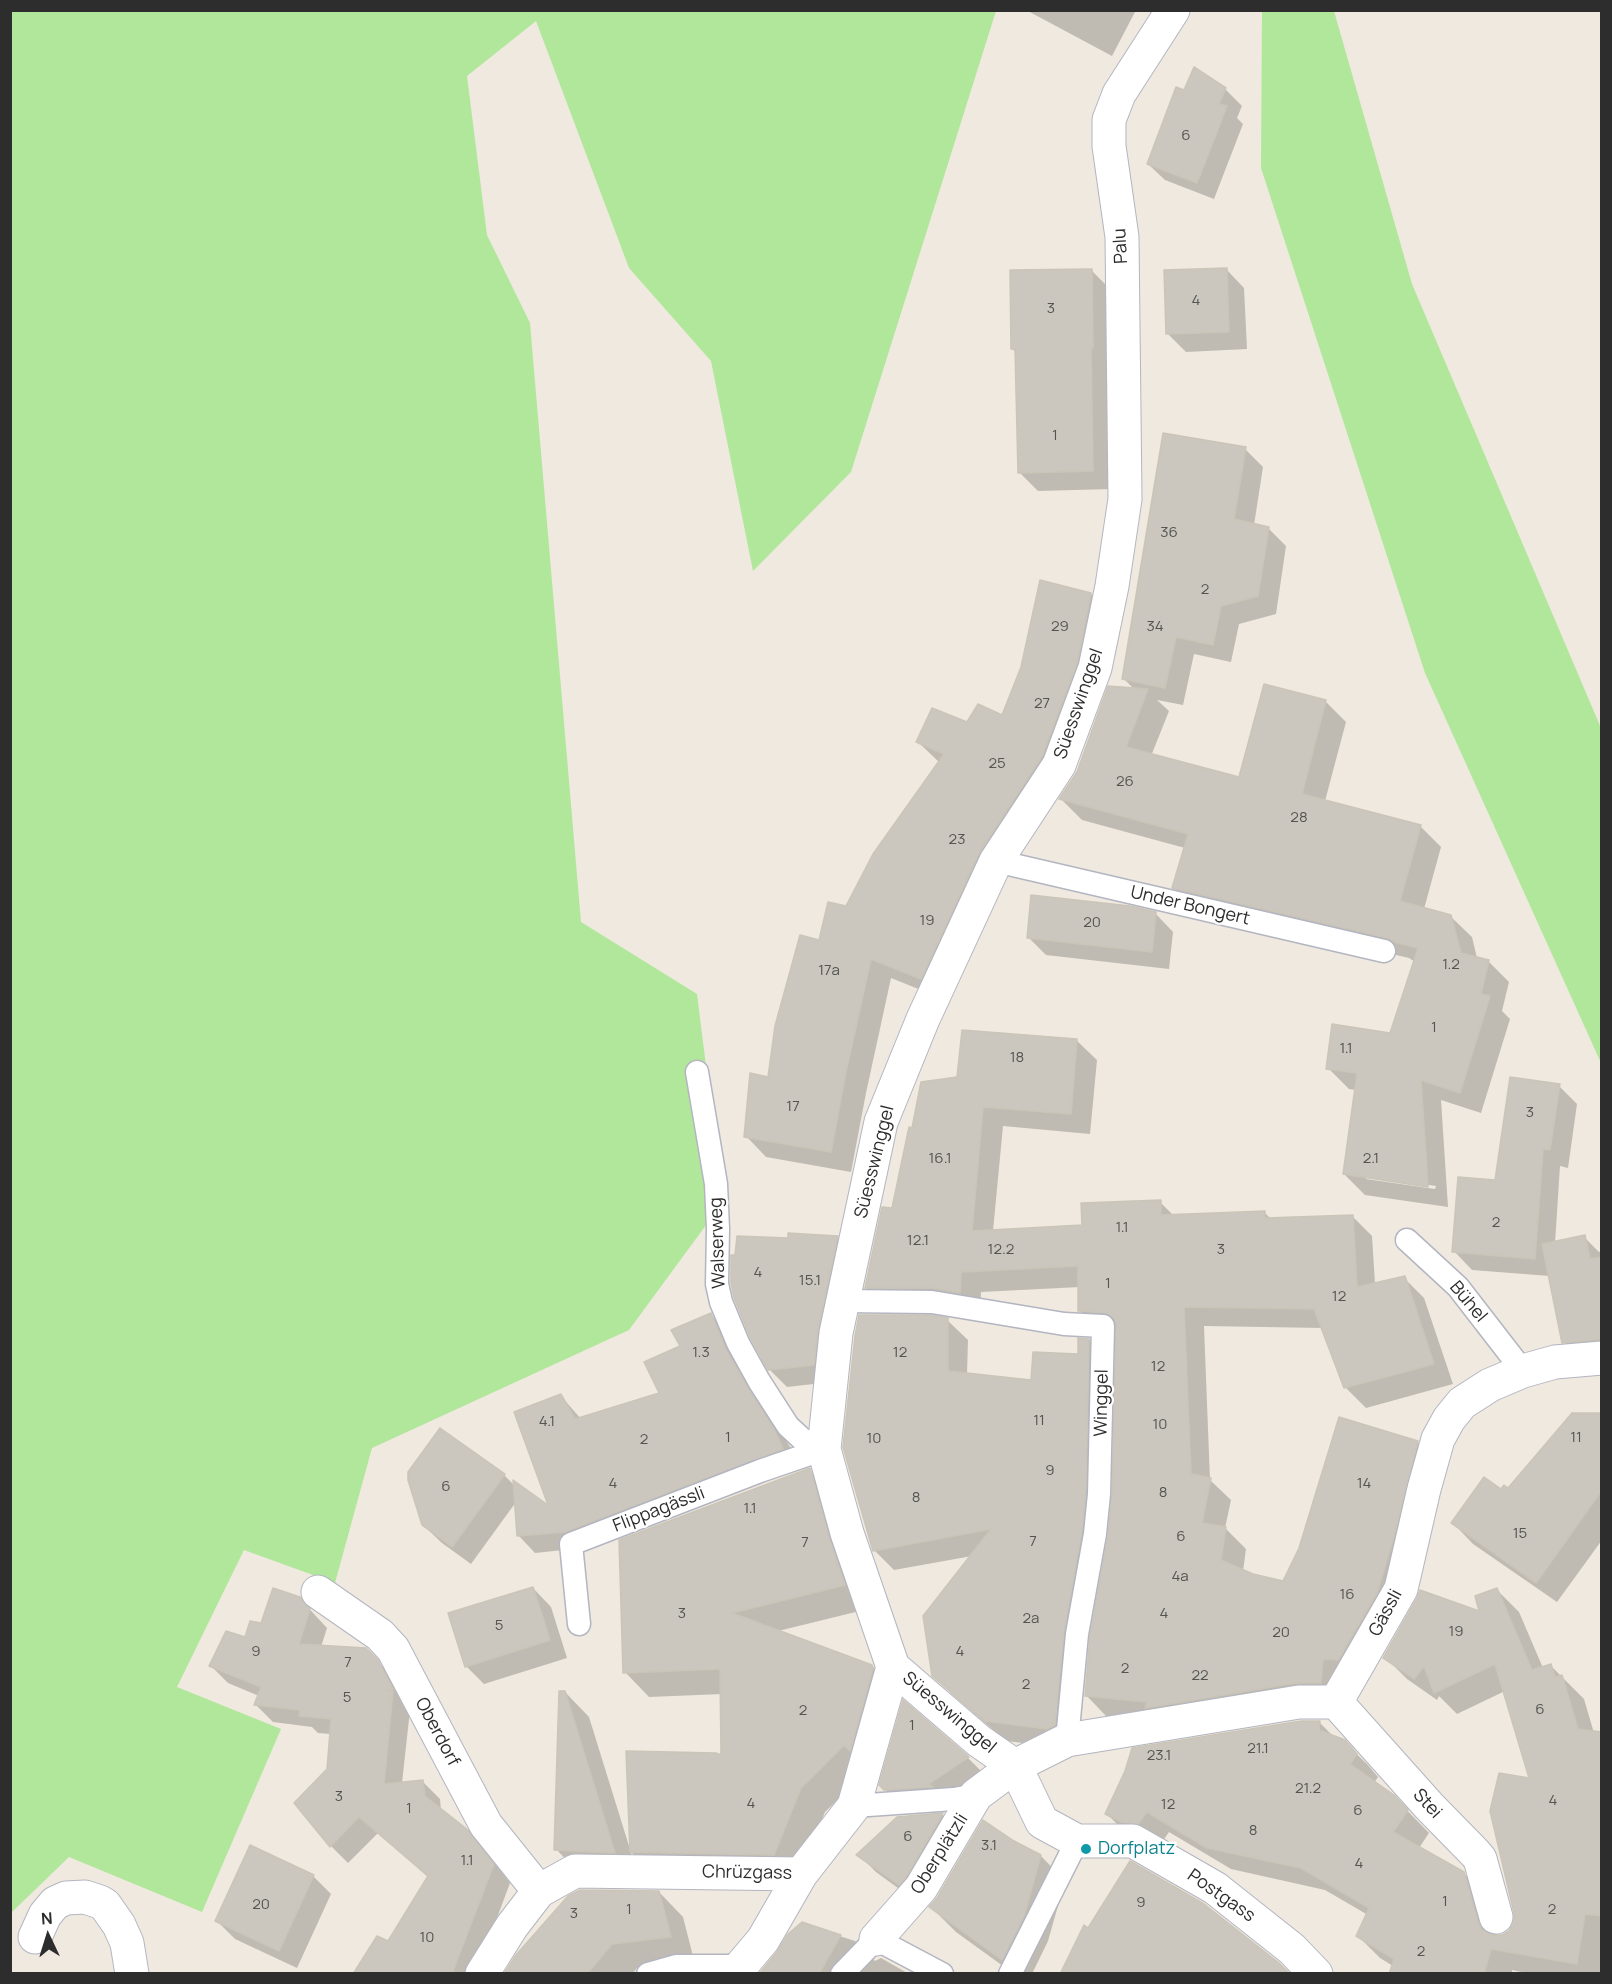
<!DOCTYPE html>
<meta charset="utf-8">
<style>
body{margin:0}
#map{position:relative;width:1612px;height:1984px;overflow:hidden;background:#efe9df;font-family:Manrope,sans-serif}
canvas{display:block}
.frame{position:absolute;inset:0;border:12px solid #2d2d2d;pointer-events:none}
.north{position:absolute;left:18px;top:1906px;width:60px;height:60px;-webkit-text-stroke:4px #fff;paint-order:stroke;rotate:356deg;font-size:16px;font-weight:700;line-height:24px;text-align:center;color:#2d2d2d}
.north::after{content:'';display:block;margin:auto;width:21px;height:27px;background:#2d2d2d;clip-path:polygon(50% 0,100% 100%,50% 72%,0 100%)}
</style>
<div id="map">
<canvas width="1612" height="1984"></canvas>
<div class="frame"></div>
<div class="north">N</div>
</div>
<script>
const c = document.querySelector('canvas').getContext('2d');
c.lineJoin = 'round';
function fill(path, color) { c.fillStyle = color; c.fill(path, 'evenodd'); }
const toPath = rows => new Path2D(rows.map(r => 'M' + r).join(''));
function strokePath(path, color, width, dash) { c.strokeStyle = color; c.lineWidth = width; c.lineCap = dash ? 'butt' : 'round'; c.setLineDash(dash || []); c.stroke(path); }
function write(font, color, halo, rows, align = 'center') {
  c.font = font + ' Manrope,sans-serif'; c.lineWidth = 4.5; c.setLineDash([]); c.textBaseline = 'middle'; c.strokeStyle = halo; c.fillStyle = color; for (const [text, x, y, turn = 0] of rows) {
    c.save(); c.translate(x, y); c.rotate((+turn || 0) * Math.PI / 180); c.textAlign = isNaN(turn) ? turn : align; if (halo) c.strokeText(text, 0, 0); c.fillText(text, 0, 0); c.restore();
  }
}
fill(toPath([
 [11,11,996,11,851,472,753,571,711,361,629,268,536,21,467,76,487,235,530,323,581,922,697,994,723,1202,629,1330,372,1448,335,1583,244,1550,177,1687,281,1729,202,1912,69,1857,11,1913],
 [1262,11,1334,11,1412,284,1601,728,1601,1063,1425,673,1261,168]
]), '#b1e79b');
fill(toPath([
 [1026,10,1136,10,1112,56],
 [1225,89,1242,106,1237,118,1243,124,1214,199,1165,180,1148,164,1185,92],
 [1226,269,1244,288,1247,349,1186,352,1167,333],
 [1091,270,1109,288,1111,489,1038,491,1019,472,1017,353,1012,349],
 [1245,449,1263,467,1254,525,1268,528,1286,546,1276,614,1239,624,1231,662,1194,654,1183,705,1157,700,1169,711,1151,756,1240,779,1325,701,1346,722,1325,801,1420,826,1441,847,1424,909,1450,916,1472,937,1477,958,1488,961,1509,982,1502,1011,1510,1019,1481,1113,1441,1100,1448,1207,1365,1195,1344,1174,1356,1090,1349,1089,1328,1068,1391,1035,1415,962,1409,958,1195,908,1174,888,1185,848,1082,820,1061,799,1135,690,1124,679],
 [1366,1176,1436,1186,1435,1189,1366,1179],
 [1091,594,1111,615,999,873,941,998,891,978,866,1093,851,1172,766,1157,746,1136,820,942,847,908,940,763,918,742,967,724,1002,716],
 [1155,913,1173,932,1169,969,1046,955,1028,937],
 [1076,1040,1097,1060,1090,1134,1003,1126,993,1231,1083,1226,1160,1202,1174,1216,1265,1213,1271,1219,1352,1216,1372,1236,1375,1284,1404,1278,1424,1298,1453,1384,1366,1408,1345,1387,1323,1328,1204,1326,1210,1480,1231,1500,1225,1528,1246,1549,1243,1571,1283,1582,1417,1442,1437,1462,1341,1703,1159,1720,1106,1716,1086,1695,1110,1537,1114,1495,1118,1332,1100,1331,1080,1311,1080,1287,981,1292,980,1312,886,1307,866,1287,893,1209,914,1129,959,1078],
 [1559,1086,1577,1104,1568,1168,1560,1166,1555,1243,1584,1237,1599,1252,1602,1251,1602,1363,1586,1365,1564,1342,1550,1276,1472,1270,1454,1251,1496,1181],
 [837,1237,854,1255,831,1382,787,1387,769,1369,790,1239],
 [711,1315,727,1331,764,1407,792,1450,582,1548,535,1553,519,1536,516,1502,471,1564,442,1543,423,1525,504,1475,515,1486,551,1509,561,1396,581,1419,661,1394,682,1347],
 [947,1320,968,1340,967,1374,1033,1382,1080,1356,1089,1340,1109,1360,1068,1748,1006,1741,954,1696,934,1676,972,1556,894,1570,874,1550],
 [1602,1415,1602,1540,1557,1602,1473,1544,1453,1523,1501,1491,1508,1490],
 [809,1470,834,1494,868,1609,778,1631,872,1666,896,1691,869,1769,825,1812,798,1879,655,1876,630,1851,723,1757,722,1694,649,1697,625,1672],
 [533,1588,551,1607,567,1658,484,1684,466,1666],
 [1497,1590,1519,1612,1543,1668,1551,1666,1584,1699,1594,1733,1602,1734,1601,1974,1531,1974,1512,1970,1512,1974,1390,1974,1393,1966,1380,1958,1358,1936,1368,1915,1325,1890,1231,1869,1169,1832,1160,1845,1128,1835,1106,1813,1319,1722,1335,1738,1344,1742,1367,1764,1378,1777,1374,1783,1393,1796,1429,1833,1419,1848,1463,1873,1486,1895,1497,1937,1501,1937,1511,1931,1516,1922,1531,1780,1505,1691,1457,1714,1439,1696,1437,1700,1407,1679,1385,1657,1482,1614],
 [300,1599,327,1628,321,1647,365,1649,395,1679,410,1710,402,1783,422,1781,440,1799,441,1811,467,1832,485,1850,510,1883,476,1974,354,1974,388,1943,428,1877,378,1833,348,1863,331,1846,328,1770,331,1734,318,1733,312,1727,273,1722,255,1704,259,1696,228,1683,211,1666,262,1624],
 [565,1692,589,1717,638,1875,580,1874,556,1849],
 [904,1703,968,1758,986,1776,946,1802,904,1808,885,1789],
 [943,1815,961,1833,917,1902,876,1872,859,1855,898,1818],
 [1014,1843,1041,1856,1065,1881,1048,1941,1032,1974,1014,1974,956,1932,931,1907],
 [313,1876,331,1894,297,1968,235,1939,217,1921],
 [659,1892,683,1917,694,1960,637,1968,632,1974,506,1974],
 [802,1924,855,1941,875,1961,881,1958,909,1974,764,1974]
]), '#0003');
const building = toPath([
 [1194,67,1226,88,1219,104,1227,106,1197,183,1147,164,1176,87,1184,90,1194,67],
 [1227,268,1229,332,1166,334,1164,270,1227,268],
 [1092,269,1093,348,1091,348,1093,471,1018,473,1015,349,1011,349,1010,270,1092,269],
 [1163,433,1246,447,1234,519,1269,527,1258,596,1221,606,1213,645,1176,637,1165,688,1122,679,1163,433],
 [1040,580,1091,593,1077,663,1042,756,979,853,921,979,871,959,846,1072,831,1152,744,1137,750,1073,768,1077,775,1026,800,935,819,940,828,902,846,906,873,854,944,754,916,742,932,708,967,722,978,704,1002,715,1021,667,1040,580],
 [1264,684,1326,700,1302,794,1421,825,1400,901,1451,915,1461,953,1489,960,1481,994,1490,996,1460,1093,1421,1080,1428,1187,1343,1174,1357,1073,1326,1069,1332,1024,1390,1033,1418,948,1394,942,1387,938,1172,888,1188,834,1059,799,1077,772,1108,686,1148,689,1126,747,1239,777,1264,684],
 [1031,895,1130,906,1156,912,1152,952,1027,938,1031,895],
 [962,1030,1077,1039,1071,1114,983,1107,972,1231,1082,1225,1081,1203,1161,1200,1161,1215,1265,1211,1265,1218,1353,1215,1357,1287,1405,1276,1434,1364,1344,1388,1314,1309,1184,1307,1191,1474,1211,1478,1202,1523,1226,1527,1221,1560,1253,1574,1283,1581,1299,1548,1339,1417,1418,1441,1393,1540,1377,1593,1338,1660,1323,1659,1321,1683,1296,1683,1145,1708,1147,1702,1085,1696,1090,1636,1108,1536,1112,1495,1116,1326,1115,1319,1104,1313,1078,1311,1078,1266,961,1272,960,1293,932,1288,865,1288,882,1207,892,1208,909,1127,912,1128,921,1082,957,1077,962,1030],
 [1510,1077,1560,1084,1550,1150,1543,1149,1535,1259,1452,1252,1458,1177,1495,1180,1510,1077],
 [788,1233,838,1236,818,1329,814,1365,768,1370,750,1337,734,1298,731,1283,731,1255,735,1255,737,1236,788,1238,788,1233],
 [1585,1235,1590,1259,1602,1257,1602,1339,1562,1343,1542,1244,1585,1235],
 [711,1313,726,1350,748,1388,775,1431,783,1449,565,1532,517,1536,513,1480,548,1505,514,1412,561,1394,575,1419,659,1393,644,1362,680,1346,671,1330,711,1313],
 [859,1315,931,1315,948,1318,948,1371,1031,1380,1033,1352,1078,1354,1078,1338,1089,1339,1086,1493,1082,1532,1064,1632,1055,1725,1047,1729,985,1721,932,1676,923,1616,991,1529,873,1551,843,1447,855,1336,859,1315],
 [1572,1413,1602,1413,1602,1490,1536,1583,1451,1523,1484,1477,1501,1489,1504,1485,1508,1488,1572,1413],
 [440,1428,505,1474,452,1547,422,1525,408,1480,408,1472,440,1428],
 [810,1468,829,1538,845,1585,732,1613,872,1665,873,1668,850,1751,844,1745,801,1788,774,1855,630,1852,626,1751,716,1753,721,1755,720,1669,623,1673,619,1540,810,1468],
 [533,1587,550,1640,465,1667,448,1613,533,1587],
 [273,1588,300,1597,310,1609,299,1644,366,1648,378,1660,393,1689,387,1691,393,1691,384,1784,423,1780,425,1796,468,1830,494,1864,453,1971,457,1974,353,1974,377,1936,388,1941,428,1876,359,1817,330,1847,294,1803,327,1769,331,1719,299,1716,300,1710,254,1705,261,1687,209,1666,226,1631,245,1637,250,1621,261,1623,273,1588],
 [1497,1588,1532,1670,1551,1664,1555,1677,1562,1675,1578,1729,1602,1732,1602,1916,1585,1914,1577,1964,1491,1949,1484,1974,1389,1974,1394,1959,1356,1936,1369,1908,1301,1868,1207,1848,1147,1812,1138,1824,1121,1822,1105,1814,1125,1771,1132,1748,1301,1721,1320,1721,1319,1730,1345,1740,1357,1754,1350,1764,1394,1795,1408,1810,1393,1832,1464,1872,1478,1922,1482,1930,1492,1935,1502,1935,1509,1931,1514,1922,1514,1913,1490,1811,1499,1773,1529,1778,1495,1664,1434,1693,1424,1666,1414,1679,1383,1658,1417,1598,1420,1590,1479,1611,1475,1596,1497,1588],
 [559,1691,565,1691,615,1853,554,1850,559,1691],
 [903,1700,969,1757,929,1784,933,1787,884,1790,879,1785,903,1700],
 [943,1813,906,1877,899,1885,856,1855,897,1817,943,1813],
 [983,1820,1014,1841,1041,1855,1024,1916,1002,1960,929,1907,937,1898,983,1820],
 [250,1845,314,1875,279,1951,215,1921,250,1845],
 [1130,1861,1204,1904,1279,1963,1290,1974,1060,1974,1084,1925,1088,1928,1130,1861],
 [580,1890,659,1891,671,1937,612,1944,587,1974,504,1974,516,1955,568,1896,580,1890],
 [802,1922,841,1935,819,1974,759,1974,777,1952,788,1934,802,1922]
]);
fill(building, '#cbc7be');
strokePath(building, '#cbc5b8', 1.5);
const service = toPath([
 [996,861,1384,951],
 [697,1072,716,1184,718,1229,717,1284,721,1302,738,1343,759,1381,788,1426,802,1439,824,1449],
 [1407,1240,1458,1287,1523,1371],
 [843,1301,932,1302,1064,1324,1103,1326,1099,1494,1095,1534,1077,1634,1067,1740],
 [579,1624,571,1544,760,1471,824,1449],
 [854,1806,954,1799,976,1795],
 [648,1974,676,1966,741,1966],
 [842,1974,876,1939,942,1974],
 [1010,1974,1077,1841]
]);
const minor = toPath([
 [318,1592,380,1635,393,1649,486,1825,539,1891],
 [1336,1702,1429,1806,1475,1853,1480,1859,1496,1917],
 [35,1937,45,1915,55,1903,66,1898,85,1897,100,1902,105,1905,119,1925,127,1943,132,1974],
 [876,1939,921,1888,976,1795,1015,1766,979,1741,893,1667,847,1533,824,1449,836,1333,881,1122,923,1019,996,861,1059,765,1095,668,1112,586,1125,499,1122,237,1109,146,1109,120,1119,94,1173,10],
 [482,1974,512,1926,539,1891,575,1871,801,1874],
 [737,1974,741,1966,763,1940,801,1874,854,1806,893,1667],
 [1316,1974,1292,1949,1215,1888,1133,1841,1077,1841,1042,1822,1015,1766,1067,1740,1299,1702,1336,1702,1401,1589,1424,1489,1438,1439,1449,1419,1462,1403,1490,1385,1523,1371,1555,1362,1602,1358]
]);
strokePath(service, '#b3b5c1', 25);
strokePath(minor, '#b3b5c1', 35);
strokePath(service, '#fff', 22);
strokePath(minor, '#fff', 33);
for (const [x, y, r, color] of [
 [1086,1849,6,"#0f9aa8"]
]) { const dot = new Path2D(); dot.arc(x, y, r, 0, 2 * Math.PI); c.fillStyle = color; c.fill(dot); strokePath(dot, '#fff', 2); }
write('15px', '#545451', null, [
 ["6",1186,136],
 ["4",1196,301],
 ["3",1051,309],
 ["1",1055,436],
 ["36",1169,533],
 ["2",1205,590],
 ["29",1060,627],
 ["34",1155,627],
 ["27",1042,704],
 ["25",997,764],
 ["26",1125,782],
 ["28",1299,818],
 ["23",957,840],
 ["19",927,921],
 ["20",1092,923],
 ["1.2",1451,965],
 ["17a",829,971],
 ["1",1434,1028],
 ["1.1",1346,1049],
 ["18",1017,1058],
 ["17",793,1107],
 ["3",1530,1113],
 ["16.1",940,1159],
 ["2.1",1371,1159],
 ["2",1496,1223],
 ["1.1",1122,1228],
 ["12.1",918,1241],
 ["12.2",1001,1250],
 ["3",1221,1250],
 ["4",758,1273],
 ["15.1",810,1281],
 ["1",1108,1284],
 ["12",1339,1297],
 ["1.3",701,1353],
 ["12",900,1353],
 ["12",1158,1367],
 ["11",1039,1421],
 ["4.1",547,1422],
 ["10",1160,1425],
 ["1",728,1438],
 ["11",1576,1438],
 ["10",874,1439],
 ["2",644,1440],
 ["9",1050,1471],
 ["4",613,1484],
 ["14",1364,1484],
 ["6",446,1487],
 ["8",1163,1493],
 ["8",916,1498],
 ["1.1",750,1509],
 ["15",1520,1534],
 ["6",1181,1537],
 ["7",1033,1542],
 ["7",805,1543],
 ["4a",1180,1577],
 ["16",1347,1595],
 ["3",682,1614],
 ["4",1164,1614],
 ["2a",1031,1619],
 ["5",499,1626],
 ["19",1456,1632],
 ["20",1281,1633],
 ["9",256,1652],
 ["4",960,1652],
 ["7",348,1663],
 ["2",1125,1669],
 ["22",1200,1676],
 ["2",1026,1685],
 ["5",347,1698],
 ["6",1540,1710],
 ["2",803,1711],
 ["1",912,1726],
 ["21.1",1258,1749],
 ["23.1",1159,1756],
 ["21.2",1308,1789],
 ["3",339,1797],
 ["4",1553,1801],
 ["4",751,1804],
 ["12",1168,1805],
 ["1",409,1809],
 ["6",1358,1811],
 ["8",1253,1831],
 ["6",908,1837],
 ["3.1",989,1846],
 ["1.1",467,1861],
 ["4",1359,1864],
 ["1",1445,1902],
 ["9",1141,1903],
 ["20",261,1905],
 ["1",629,1910],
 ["2",1552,1910],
 ["3",574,1914],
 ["10",427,1938],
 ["2",1421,1952]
]);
write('18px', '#2d2d2d', '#fff', [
 ["Palu",1121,246,-93],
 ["Süesswinggel",1079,704,-71],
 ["Under Bongert",1190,906,13],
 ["Süesswinggel",875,1162,-76],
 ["Walserweg",718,1243,-92],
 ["Bühel",1468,1302,50],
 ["Winggel",1102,1403,-89],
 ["Flippagässli",659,1510,-21],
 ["Gässli",1386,1613,-62],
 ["Süesswinggel",949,1713,40],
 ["Oberdorf",437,1732,62],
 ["Stei",1427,1804,47],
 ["Oberplätzli",940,1854,-58],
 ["Chrüzgass",747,1873,1],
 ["Postgass",1221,1896,35]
]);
write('18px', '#0d838f', '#fff', [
 ["Dorfplatz",1098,1849]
], 'left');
</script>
